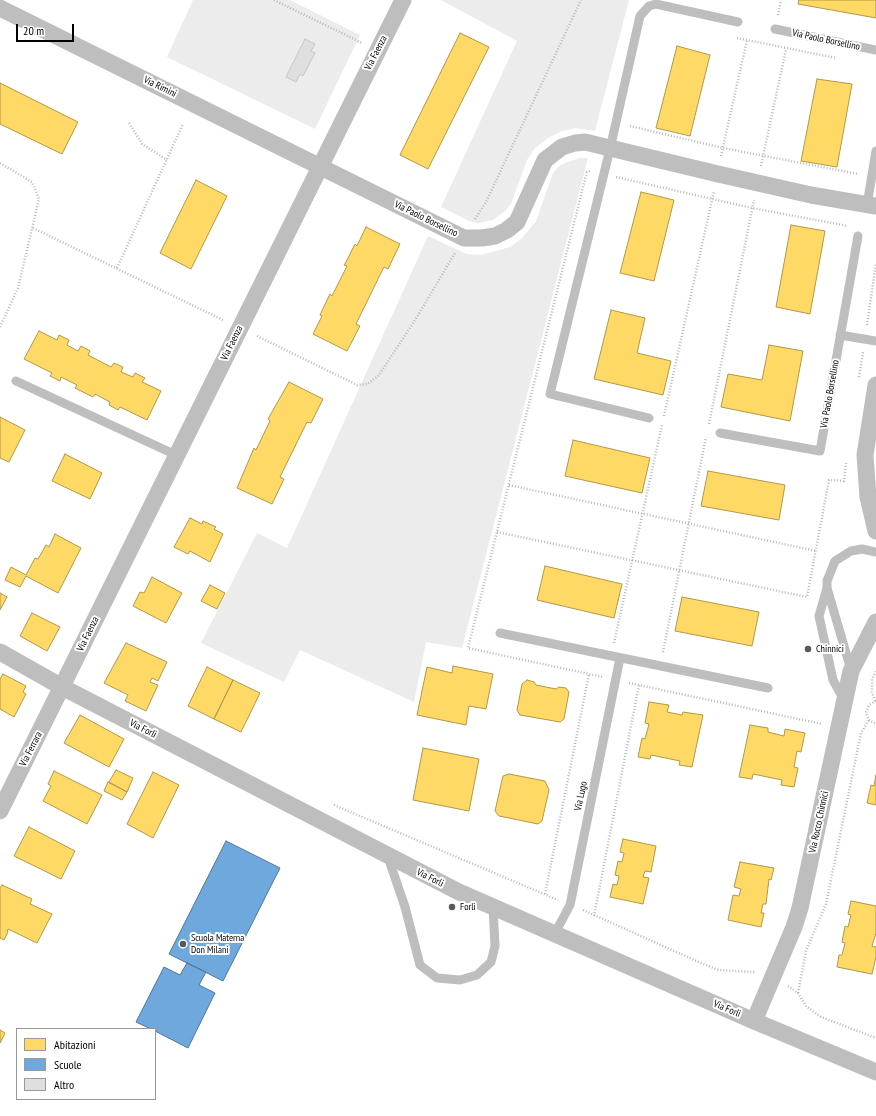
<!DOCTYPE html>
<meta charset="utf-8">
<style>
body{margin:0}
#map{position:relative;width:876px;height:1116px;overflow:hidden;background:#fff;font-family:"PT Sans Narrow",sans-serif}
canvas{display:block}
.legend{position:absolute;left:16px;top:1028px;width:140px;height:72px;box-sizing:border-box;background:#fff;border:1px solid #999;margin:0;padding:5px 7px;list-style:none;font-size:12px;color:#000}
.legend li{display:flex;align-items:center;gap:8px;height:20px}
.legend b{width:20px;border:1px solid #999}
.scale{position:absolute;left:16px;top:24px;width:58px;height:18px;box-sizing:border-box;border:2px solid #000;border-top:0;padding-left:5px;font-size:12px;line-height:14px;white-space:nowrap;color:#000;-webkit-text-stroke:3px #fff;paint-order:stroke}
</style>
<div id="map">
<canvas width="876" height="1116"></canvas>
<ul class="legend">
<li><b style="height:11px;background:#ffd966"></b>Abitazioni</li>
<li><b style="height:11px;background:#6fa8dc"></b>Scuole</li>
<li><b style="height:11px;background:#dfdfdf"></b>Altro</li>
</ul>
<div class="scale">20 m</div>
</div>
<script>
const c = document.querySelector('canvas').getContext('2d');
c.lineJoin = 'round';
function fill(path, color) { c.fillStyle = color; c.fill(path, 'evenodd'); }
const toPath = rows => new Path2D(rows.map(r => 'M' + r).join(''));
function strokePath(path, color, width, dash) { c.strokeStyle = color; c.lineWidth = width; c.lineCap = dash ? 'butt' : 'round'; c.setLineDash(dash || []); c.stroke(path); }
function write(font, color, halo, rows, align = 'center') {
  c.font = font + ' "PT Sans Narrow",sans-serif'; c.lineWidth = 4; c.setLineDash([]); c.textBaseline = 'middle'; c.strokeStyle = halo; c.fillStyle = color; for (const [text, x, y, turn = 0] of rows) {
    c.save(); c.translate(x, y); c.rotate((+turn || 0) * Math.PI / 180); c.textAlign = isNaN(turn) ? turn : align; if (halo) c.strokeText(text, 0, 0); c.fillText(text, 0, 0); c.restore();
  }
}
fill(toPath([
 [193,0,290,0,360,35,315,129,167,57],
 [441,0,629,0,595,131,576,128,562,131,548,138,535,148,527,160,511,204,505,211,493,220,478,223,469,221,441,207,517,41],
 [579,158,588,158,462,648,426,642,414,702,300,650,284,682,201,643,257,533,287,548,428,236,467,254,481,255,510,247,521,239,536,221,553,173,560,165]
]), '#ececec');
const homes = toPath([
 [799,0,876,0,876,18,798,4,799,0],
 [460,33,489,47,428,169,400,155,460,33],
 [677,46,710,55,690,136,656,128,677,46],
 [817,79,852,84,837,167,801,161,817,79],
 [0,83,78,122,62,154,0,124,0,83],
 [196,180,227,196,191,269,160,253,196,180],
 [641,192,674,200,654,281,620,273,641,192],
 [791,225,825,231,810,314,776,307,791,225],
 [366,227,400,244,388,269,384,267,378,279,356,324,360,326,347,351,313,334,322,316,320,315,330,294,332,296,347,266,344,265,346,262,355,244,357,246,366,227],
 [611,310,645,318,637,353,671,361,663,395,594,379,611,310],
 [39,331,57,340,59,335,69,340,67,345,78,351,81,346,90,351,88,355,111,367,114,363,123,367,121,372,133,377,135,373,145,378,142,382,161,391,147,420,120,407,118,410,109,405,110,402,95,394,93,397,75,388,77,385,61,377,60,381,50,376,52,373,24,359,39,331],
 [769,345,803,351,790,421,721,407,728,374,762,380,769,345],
 [289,382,323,399,311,423,307,422,280,477,284,479,272,504,237,488,254,448,256,450,270,421,268,419,289,382],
 [0,417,25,430,9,462,0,458,0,417],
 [573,440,650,458,642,493,565,476,573,440],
 [65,454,102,473,90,499,52,481,65,454],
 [708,471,785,485,779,520,701,506,708,471],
 [190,518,202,524,203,521,216,527,214,529,223,534,210,562,190,551,188,554,174,547,190,518],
 [55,534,81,548,58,593,26,576,20,587,5,580,11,567,26,575,35,558,38,559,46,545,49,547,55,534],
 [545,566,622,584,614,618,537,600,545,566],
 [152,577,182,593,166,623,133,606,140,592,144,593,152,577],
 [210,585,225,593,217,609,201,601,210,585],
 [0,593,7,597,0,610,0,593],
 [682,597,759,612,752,646,675,631,682,597],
 [32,613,60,627,47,651,20,636,32,613],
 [126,643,167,662,158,681,152,678,150,682,158,685,146,711,125,701,128,695,104,683,126,643],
 [453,666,493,674,486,709,469,706,466,725,417,715,427,667,452,673,453,666],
 [207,667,233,680,214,719,188,706,207,667],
 [3,674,26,686,23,692,26,694,14,717,0,709,0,679,3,674],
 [233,680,260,693,241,732,214,719,233,680],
 [527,680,534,682,536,685,556,689,559,687,566,688,569,692,564,719,560,722,520,715,517,710,522,684,527,680],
 [649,702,669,705,667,712,682,715,683,712,703,715,692,767,679,765,680,761,651,755,650,759,638,757,642,738,645,739,649,724,645,723,649,702],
 [80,715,124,739,109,767,64,743,80,715],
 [750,725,768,728,768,732,784,736,785,729,805,733,801,752,797,751,794,767,798,768,794,787,781,785,782,780,753,774,752,779,739,777,750,725],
 [423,748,479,759,469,811,413,800,423,748],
 [116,770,133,778,127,792,109,782,116,770],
 [54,771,102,795,87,824,43,801,51,786,48,784,54,771],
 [153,772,179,785,153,838,127,824,153,772],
 [509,774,545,781,549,790,542,821,538,824,499,816,495,811,503,776,509,774],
 [876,775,876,805,867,803,871,785,874,786,876,775],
 [108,782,127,792,122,800,104,791,108,782],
 [29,827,75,851,61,879,14,856,29,827],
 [623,839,656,846,651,872,645,871,643,877,649,878,643,904,610,897,613,884,617,885,619,876,615,875,618,861,622,862,624,853,620,852,623,839],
 [740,862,774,868,771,880,769,879,766,904,763,904,761,913,764,913,761,927,728,920,733,895,739,896,741,889,734,887,740,862],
 [2,885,32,899,30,904,52,914,37,943,8,929,7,931,8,932,4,940,0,938,0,888,2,885],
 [851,901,876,906,876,933,872,946,876,947,876,957,872,974,837,967,839,955,842,955,845,943,842,942,845,926,848,927,851,915,848,914,851,901],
 [0,1030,5,1033,0,1043,0,1030]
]);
fill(homes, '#ffd966');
strokePath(homes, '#b29847', 1);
const schools = toPath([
 [226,841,280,868,223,981,169,954,226,841],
 [187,963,206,972,199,985,215,993,188,1048,155,1031,155,1029,151,1029,136,1022,164,967,180,975,187,963]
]);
fill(schools, '#6fa8dc');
strokePath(schools, '#4e769a', 1);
const building = toPath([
 [305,39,315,44,311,51,315,53,303,76,300,74,296,82,286,77,305,39]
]);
fill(building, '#dfdfdf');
strokePath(building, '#c7c7c7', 1);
strokePath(toPath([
 [274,0,362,43],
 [778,15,781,0],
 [737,38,836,58],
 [129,123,142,144,167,160],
 [630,126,723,148,858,174],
 [721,156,747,40],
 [0,163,32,182,39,199,18,288,0,327],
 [761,166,786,49],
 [590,171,587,172,585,179,468,648,603,677],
 [616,177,752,208,848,226],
 [475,219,486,202,581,0],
 [33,228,223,320],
 [117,268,183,124],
 [867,325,876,264],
 [257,336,357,385,368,384,379,375,417,317,455,253],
 [859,377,863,352],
 [664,416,714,191],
 [709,424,754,200],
 [509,485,816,551],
 [497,532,807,597,829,480,844,481,846,463],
 [614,643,662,425],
 [663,652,706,437],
 [629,683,822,724],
 [875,701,872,692,872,679,876,671],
 [876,701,869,705,866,713,869,720,876,724],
 [334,805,558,900],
 [545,894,589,674],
 [583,910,703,964,719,970,755,972],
 [594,916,639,685],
 [788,986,798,993,806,1006,821,1017,876,1038],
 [798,993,806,951,826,904,861,733,869,720]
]), '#b9b9b9', 2.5, [1, 2]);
strokePath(toPath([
 [775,29,876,50],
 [867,205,876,151],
 [840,335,876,341],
 [16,381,176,455],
 [649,418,550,394,610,149,640,16,649,6,656,4,738,22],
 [720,433,820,451,858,236],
 [827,588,819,616,833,680,844,700],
 [500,633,768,688],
 [851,670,827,588,827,581,835,561,851,551,862,549,876,552],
 [388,857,405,907,420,965,437,978,460,980,477,975,491,962,495,946,493,907],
 [554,935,570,905,620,658]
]), '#bebebe', 9);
strokePath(toPath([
 [0,8,464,238,482,238,495,236,507,230,517,222,545,160,562,147,575,143,585,142,718,174,811,195,876,206],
 [876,385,865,455,868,497,876,531],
 [0,652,62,687,459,892,754,1021,876,1072],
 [0,811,403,0],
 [754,1021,794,927,800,908,851,671,876,622]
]), '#bebebe', 17);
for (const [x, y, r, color] of [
 [808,649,4,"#595959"],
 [452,907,4,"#595959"],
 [183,944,4,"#595959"]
]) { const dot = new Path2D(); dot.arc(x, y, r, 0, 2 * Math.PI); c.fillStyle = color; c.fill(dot); strokePath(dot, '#fff', 1.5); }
write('10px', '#000', '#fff', [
 ["Via Paolo Borsellino",826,40,12],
 ["Via Faenza",376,53,-63],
 ["Via Rimini",160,87,26],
 ["Via Paolo Borsellino",426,219,26],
 ["Via Faenza",232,343,-64],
 ["Via Paolo Borsellino",830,394,-80],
 ["Via Faenza",88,634,-64],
 ["Via Forlì",143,729,27],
 ["Via Ferrara",31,749,-63],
 ["Via Lugo",581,796,-78],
 ["Via Rocco Chinnici",819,822,-78],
 ["Via Forlì",430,878,26],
 ["Via Forlì",727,1009,23]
]);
write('10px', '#000', '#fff', [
 ["Chinnici",816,649],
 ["Forlì",460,907],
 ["Scuola Materna",191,938],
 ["Don Milani",191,950]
], 'left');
</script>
